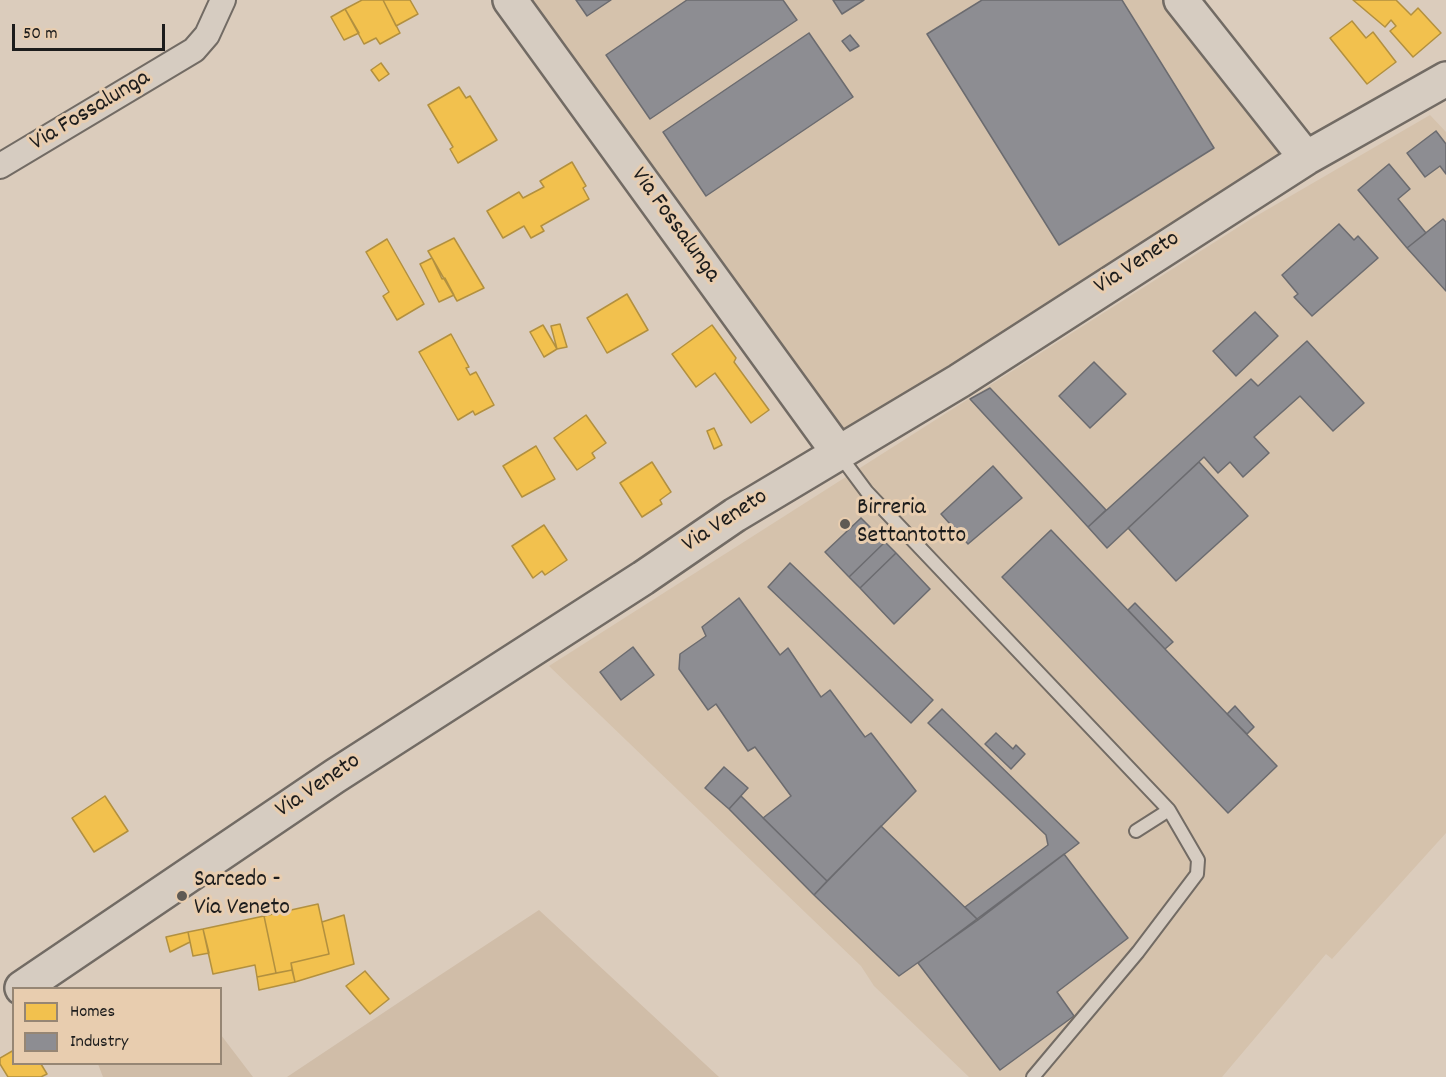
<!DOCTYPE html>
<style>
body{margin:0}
#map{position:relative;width:1446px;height:1077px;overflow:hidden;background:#dbccbc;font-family:Dekko,sans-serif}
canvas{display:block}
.legend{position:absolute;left:12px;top:987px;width:210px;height:78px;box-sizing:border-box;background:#e8cdaf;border:2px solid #968674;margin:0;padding:8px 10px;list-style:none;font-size:18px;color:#1c1c1c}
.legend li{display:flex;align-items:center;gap:12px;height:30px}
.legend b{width:30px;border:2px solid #968674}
.scale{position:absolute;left:12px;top:24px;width:153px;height:27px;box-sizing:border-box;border:3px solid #1c1c1c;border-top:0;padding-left:8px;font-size:18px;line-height:21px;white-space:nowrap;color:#1c1c1c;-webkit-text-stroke:4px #e8cdaf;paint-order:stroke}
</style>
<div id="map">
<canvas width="1446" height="1077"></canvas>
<ul class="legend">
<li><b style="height:16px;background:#f2c14e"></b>Homes</li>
<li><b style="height:16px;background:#8d8d92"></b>Industry</li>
</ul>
<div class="scale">50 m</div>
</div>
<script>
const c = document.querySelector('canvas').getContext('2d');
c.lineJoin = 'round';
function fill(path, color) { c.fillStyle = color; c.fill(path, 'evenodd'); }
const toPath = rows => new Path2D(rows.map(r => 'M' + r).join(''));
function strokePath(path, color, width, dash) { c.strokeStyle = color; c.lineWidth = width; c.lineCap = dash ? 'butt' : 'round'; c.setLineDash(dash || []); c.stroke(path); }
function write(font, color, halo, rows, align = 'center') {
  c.font = font + ' Dekko,sans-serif'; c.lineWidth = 6; c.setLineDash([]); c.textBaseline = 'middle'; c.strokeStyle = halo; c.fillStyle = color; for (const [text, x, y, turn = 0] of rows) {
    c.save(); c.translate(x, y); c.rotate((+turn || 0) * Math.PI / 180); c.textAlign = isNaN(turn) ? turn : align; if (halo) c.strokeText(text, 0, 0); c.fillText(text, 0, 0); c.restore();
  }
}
fill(toPath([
 [516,0,1183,0,1310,163,853,450],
 [1430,115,1446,132,1446,833,1332,959,1326,954,1222,1077,969,1077,874,986,861,966,549,666,1251,219]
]), '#d5c2ac');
fill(toPath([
 [539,910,719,1077,287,1077,425,985],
 [221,1035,253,1077,103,1077,98,1064,220,1064]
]), '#d0bda8');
const homes = toPath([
 [362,0,383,0,400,33,380,44,376,38,364,44,345,9,362,0],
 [383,0,410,0,418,14,396,26,383,0],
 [1353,0,1396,0,1411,15,1418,8,1441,33,1413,57,1390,31,1396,26,1391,20,1385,27,1353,0],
 [345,9,359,33,344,40,331,17,345,9],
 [1352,21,1366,38,1373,32,1396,62,1367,84,1330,38,1352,21],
 [381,63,389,74,379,81,371,70,381,63],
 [459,87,466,98,470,96,497,140,458,163,450,149,453,147,428,105,459,87],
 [572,162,586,186,583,188,589,199,541,226,544,231,531,238,524,226,503,238,487,211,519,192,523,198,544,187,540,181,572,162],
 [454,238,484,288,457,301,428,251,454,238],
 [387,239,424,304,397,320,383,296,389,292,366,252,387,239],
 [432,258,442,279,445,278,454,295,439,302,420,264,432,258],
 [627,294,648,330,607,353,587,318,627,294],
 [560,324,567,347,557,349,551,326,560,324],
 [543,325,557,349,544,357,530,332,543,325],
 [712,325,736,358,734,362,769,410,751,423,715,373,696,387,672,354,712,325],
 [451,334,469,367,466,368,470,375,476,372,494,405,475,415,473,411,458,420,419,352,451,334],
 [586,415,606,443,592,453,595,458,577,470,554,438,586,415],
 [714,428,722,445,714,449,707,431,714,428],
 [536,446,555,479,522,497,503,466,536,446],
 [652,462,671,492,660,500,662,504,642,517,620,483,652,462],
 [544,525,567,560,545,575,542,571,533,578,512,546,544,525],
 [105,796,128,831,94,852,72,818,105,796],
 [318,904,329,954,291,963,292,970,276,973,264,916,318,904],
 [344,915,354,964,295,982,291,963,329,954,322,922,344,915],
 [264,916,276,973,257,977,255,965,213,974,203,929,264,916],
 [203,929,209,953,193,956,188,932,203,929],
 [188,932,190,942,170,952,166,937,188,932],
 [292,970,295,982,259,990,257,977,292,970],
 [365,971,389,999,370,1014,346,986,365,971],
 [14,1050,14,1064,41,1064,47,1074,41,1077,8,1077,0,1064,0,1058,14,1050]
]);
fill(homes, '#f2c14e');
strokePath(homes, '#b2903f', 1.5);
const industry = toPath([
 [576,0,611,0,587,16,576,0],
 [687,0,783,0,797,20,650,119,606,55,687,0],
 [833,0,864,0,842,14,833,0],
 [982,0,1122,0,1214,148,1059,245,927,34,982,0],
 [809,33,853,97,706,196,663,132,809,33],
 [850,35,859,46,850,51,842,41,850,35],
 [1436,131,1446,144,1446,174,1440,166,1425,177,1407,153,1436,131],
 [1389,164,1410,189,1398,199,1426,233,1407,248,1358,190,1389,164],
 [1443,219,1446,222,1446,291,1407,248,1443,219],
 [1339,224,1354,240,1358,236,1378,258,1312,316,1294,297,1298,294,1282,275,1339,224],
 [1255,312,1278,336,1236,376,1213,351,1255,312],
 [1307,341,1364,403,1333,431,1300,396,1254,437,1269,453,1243,477,1230,462,1218,473,1204,457,1107,548,1088,527,1251,379,1258,386,1307,341],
 [1094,362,1126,394,1090,428,1059,396,1094,362],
 [990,388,1106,510,1088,527,970,399,990,388],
 [1199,462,1248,516,1176,581,1128,528,1199,462],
 [993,466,1022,498,968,544,941,514,993,466],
 [861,518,885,542,849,577,825,552,861,518],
 [1051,530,1277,766,1228,813,1002,577,1051,530],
 [885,542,896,553,860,588,849,577,885,542],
 [896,553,930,589,894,624,860,588,896,553],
 [790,563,933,700,911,723,768,587,790,563],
 [739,598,780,655,788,648,821,697,830,690,865,737,871,733,916,791,827,881,763,818,791,796,755,747,748,751,716,704,708,710,679,669,680,654,706,636,702,627,739,598],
 [1135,603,1173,642,1165,649,1128,610,1135,603],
 [633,647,654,675,621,700,600,672,633,647],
 [1235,706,1254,727,1247,734,1227,714,1235,706],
 [942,709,1079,843,978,920,965,907,1048,845,1046,835,928,723,942,709],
 [996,733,1013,749,1016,745,1025,754,1011,769,985,744,996,733],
 [724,767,748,788,729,809,705,788,724,767],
 [741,796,827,881,814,895,729,809,741,796],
 [881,826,978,920,899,976,814,895,881,826],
 [1064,854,1128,938,1057,992,1074,1016,1000,1070,918,963,1064,854]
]);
fill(industry, '#8d8d92');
strokePath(industry, '#6b6b6f', 1.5);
const lane = toPath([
 [838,453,867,492,1169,810,1136,831],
 [1033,1077,1138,952,1197,874,1198,860,1169,810]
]);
const street = toPath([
 [0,166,194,50,207,35,223,0]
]);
const secondary = toPath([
 [510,0,838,452],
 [1181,0,1306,158],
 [22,988,335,776,643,578,735,515,959,381,1306,158,1446,79]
]);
strokePath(lane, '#726b64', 16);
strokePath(street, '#726b64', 28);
strokePath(secondary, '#726b64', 38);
strokePath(lane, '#d6ccc1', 12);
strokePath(street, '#d6ccc1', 24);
strokePath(secondary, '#d6ccc1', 33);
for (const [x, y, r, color] of [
 [845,524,6,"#5f5a54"],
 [182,896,6,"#5f5a54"]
]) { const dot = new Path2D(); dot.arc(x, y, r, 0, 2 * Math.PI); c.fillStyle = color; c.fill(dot); strokePath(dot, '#e8cdaf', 2); }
write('24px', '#1c1c1c', '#e8cdaf', [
 ["Via Fossalunga",91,112,-31],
 ["Via Fossalunga",674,226,54],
 ["Via Veneto",1138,264,-33],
 ["Via Veneto",726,522,-33],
 ["Via Veneto",319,787,-34]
]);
write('24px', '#1c1c1c', '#e8cdaf', [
 ["Birreria",857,510],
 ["Settantotto",857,538],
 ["Sarcedo -",194,882],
 ["Via Veneto",194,910]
], 'left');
</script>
